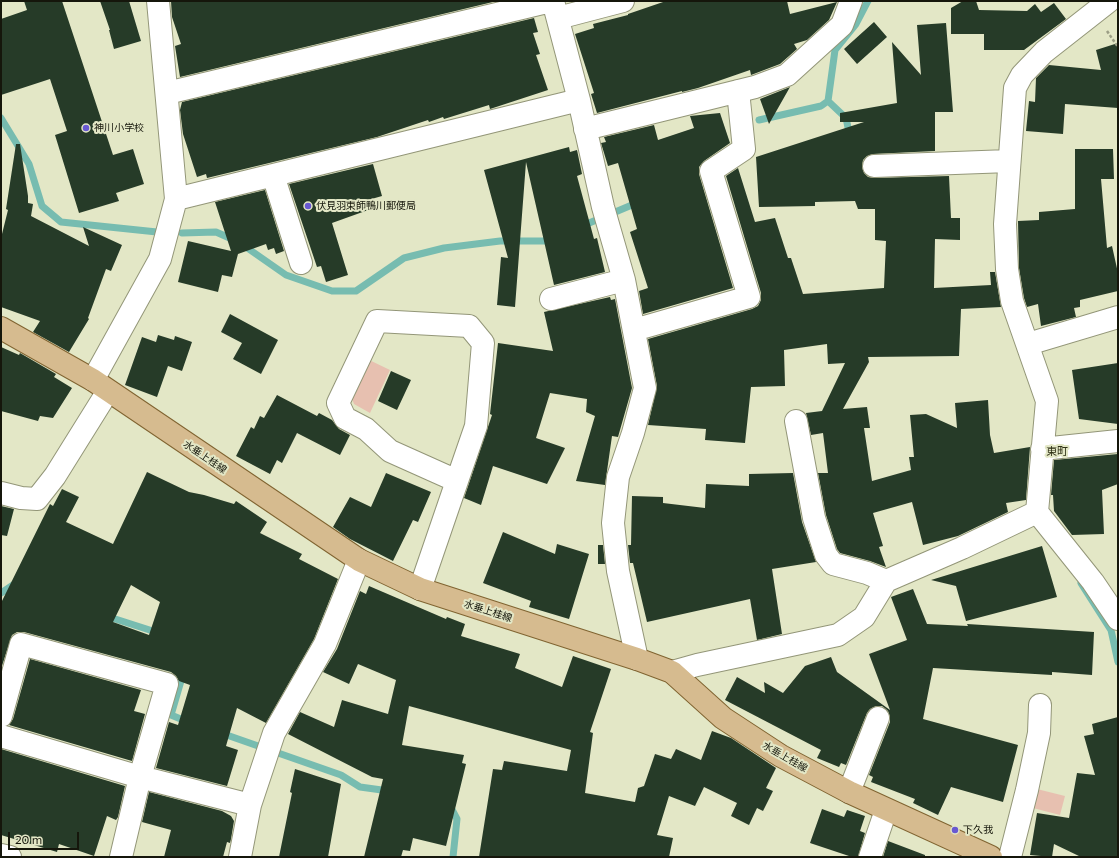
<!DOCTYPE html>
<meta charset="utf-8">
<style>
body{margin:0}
#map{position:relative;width:1119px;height:858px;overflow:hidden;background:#e3e7c6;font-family:Commissioner,sans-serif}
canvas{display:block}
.frame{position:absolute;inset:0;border:2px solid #15160b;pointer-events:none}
.scale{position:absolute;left:8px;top:832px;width:71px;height:18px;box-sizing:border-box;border:2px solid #15160b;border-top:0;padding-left:5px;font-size:12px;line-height:14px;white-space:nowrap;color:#15160b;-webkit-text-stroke:3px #e3e7c6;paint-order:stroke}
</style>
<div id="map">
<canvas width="1119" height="858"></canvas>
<div class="frame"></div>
<div class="scale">20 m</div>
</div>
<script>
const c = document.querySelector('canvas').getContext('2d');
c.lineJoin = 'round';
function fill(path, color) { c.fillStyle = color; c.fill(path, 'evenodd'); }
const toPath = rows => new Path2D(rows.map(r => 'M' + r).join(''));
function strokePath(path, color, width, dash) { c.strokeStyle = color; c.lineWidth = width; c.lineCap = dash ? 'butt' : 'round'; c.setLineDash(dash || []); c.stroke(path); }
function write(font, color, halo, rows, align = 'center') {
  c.font = font + ' Commissioner,"Noto Sans JP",sans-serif'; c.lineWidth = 4; c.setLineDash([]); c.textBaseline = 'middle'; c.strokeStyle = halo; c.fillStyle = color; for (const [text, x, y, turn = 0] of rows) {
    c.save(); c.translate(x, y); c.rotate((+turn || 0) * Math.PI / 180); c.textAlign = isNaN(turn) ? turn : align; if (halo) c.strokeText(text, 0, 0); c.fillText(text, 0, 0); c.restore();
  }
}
fill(toPath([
 [365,358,390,370,370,413,354,404,349,391],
 [1037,789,1065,796,1060,815,1033,808]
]), '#e7c0b0');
strokePath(toPath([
 [828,101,846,118,850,137],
 [1,118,29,164,42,206,61,222,157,232],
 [759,120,821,106,828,101,835,50,856,24,868,1],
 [582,226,639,202],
 [182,233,216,232,234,240],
 [243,245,286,275,332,291,356,291,404,258,444,248,500,241,545,241,552,238],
 [1081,583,1111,630,1118,662],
 [1,593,16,583],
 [106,616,159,633],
 [183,674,171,715,188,722],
 [221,733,341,775,360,787,389,791],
 [449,804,457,819,453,857]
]), '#77bcb0', 7);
fill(toPath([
 [24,1,62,1,113,155,133,149,144,184,116,193,119,201,79,213,55,135,67,131,50,79,1,95,1,19,27,10],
 [100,1,129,1,141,41,114,49,109,30,110,30],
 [171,1,497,1,180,77,175,46,181,44,172,17],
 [666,1,787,1,790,14,837,2,829,20,807,40,794,44,797,49,780,64,751,75,750,70,698,88,682,92,682,91,597,113,591,94,594,93,575,34,594,28,593,24,628,15,628,14],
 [963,1,976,1,979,10,1027,11,1035,4,1041,12,1054,3,1066,19,1024,50,984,50,984,34,951,34,951,8],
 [534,18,538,32,533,33,540,54,536,55,548,90,490,109,489,105,444,119,443,117,429,122,428,120,377,137,207,178,206,174,197,177,183,134,180,110,182,102],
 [874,22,887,37,857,64,844,49],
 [946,23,953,112,935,112,935,151,873,154,867,156,863,160,862,167,864,173,868,177,874,178,949,176,951,218,960,218,960,240,935,239,934,288,991,285,990,272,995,272,1001,307,961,309,959,356,868,357,869,362,843,409,867,407,870,428,864,428,872,481,911,470,909,457,914,457,910,415,926,414,957,428,955,403,988,400,990,435,994,453,1030,447,1026,500,1006,503,1008,512,958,536,923,545,912,502,873,513,883,546,879,547,886,567,870,561,840,553,837,549,826,515,818,473,828,473,823,433,811,435,806,413,822,411,845,363,828,364,827,344,784,350,785,386,751,387,745,443,705,440,706,429,648,425,657,386,648,339,752,309,758,306,761,300,761,293,726,176,738,168,755,222,775,218,788,258,791,258,803,294,884,288,886,241,875,240,875,209,858,209,855,201,815,202,815,206,759,207,756,157,864,122,840,122,840,113,897,103,892,42,921,75,917,25],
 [1118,43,1118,108,1065,104,1063,134,1026,131,1029,101,1035,102,1036,78,1049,65,1101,70,1096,50],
 [790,87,769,124,760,99],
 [720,113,730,143,704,161,699,167,699,174,733,288,643,314,639,291,648,288,630,232,637,229,618,163,608,166,601,143,606,142,604,137,654,125,658,140,694,128,690,116],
 [16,144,20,144,28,196,28,203,33,204,31,216,89,246,83,227,122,245,111,271,106,269,88,318,89,319,69,352,33,332,40,321,1,307,1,238,8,210,6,209],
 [569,147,570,152,577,150,582,174,577,176,594,239,597,238,605,272,554,285,526,162,515,307,497,305,501,257,508,258,484,170],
 [1075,149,1113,149,1114,179,1101,179,1107,248,1112,246,1118,273,1118,291,1080,300,1080,307,1074,308,1076,317,1041,326,1038,304,1027,307,1024,298,1019,268,1018,221,1039,220,1039,212,1075,209],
 [373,164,382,196,368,200,371,209,332,223,348,275,326,282,321,266,317,267,289,184],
 [265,190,284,251,276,254,274,248,268,250,266,244,238,254,232,277,222,275,218,292,178,282,188,241,231,251,215,202],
 [610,297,611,300,615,299,632,388,618,437,612,436,605,485,576,481,595,416,586,412,587,399,550,393,536,438,565,448,547,484,493,466,481,505,464,498,492,415,490,414,498,343,553,351,544,312],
 [230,314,278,340,261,374,233,359,242,343,221,332],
 [158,335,174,340,175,336,192,342,182,371,168,366,157,397,125,385,142,337,156,342],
 [1,347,19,355,20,353,56,374,54,377,72,388,53,418,40,416,38,421,1,411],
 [1118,363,1118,424,1079,419,1072,370],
 [391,371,411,380,397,410,378,401],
 [277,395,317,416,319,413,332,420,339,429,350,435,340,455,297,433,282,463,277,460,270,474,236,456,251,427,254,429,260,416,264,418],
 [1118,454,1118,484,1102,490,1104,534,1072,535,1054,511,1053,495,1051,495,1054,460],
 [147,472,189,492,204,495,234,504,236,501,267,522,260,533,302,554,299,559,338,579,314,639,266,723,237,708,226,746,238,750,227,786,156,768,169,722,178,725,190,685,179,681,176,676,171,672,24,632,17,632,12,635,1,669,1,603,50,504,53,506,62,489,79,497,66,522,113,544],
 [131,585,160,602,149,635,113,622],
 [386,473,431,492,418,522,413,520,393,561,350,539,333,527,350,497,371,507],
 [793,473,802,522,816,562,772,569,782,634,757,640,750,599,647,622,633,563,630,563,628,545,631,545,632,496,663,497,663,503,705,508,706,484,749,486,749,474],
 [1,506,14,509,7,536,1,535],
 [503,532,555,554,557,544,589,554,569,619,529,607,531,601,483,583],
 [598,545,603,545,605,564,598,564],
 [1042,546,1057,597,966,621,956,586,931,580],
 [369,586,446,619,447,617,465,624,461,636,520,654,515,668,562,687,573,656,611,669,590,732,593,733,585,793,635,802,638,788,644,786,655,754,671,759,676,749,701,760,712,731,731,738,776,768,766,788,773,791,763,811,757,808,749,825,731,816,737,803,704,787,695,806,669,796,657,835,673,838,669,857,479,857,493,769,502,770,504,761,567,771,571,750,409,706,402,745,464,755,462,763,466,764,446,846,413,838,410,851,403,850,401,857,364,857,383,779,372,777,288,734,300,712,334,727,342,700,388,714,396,680,358,664,349,684,323,672,337,649,360,591,366,594],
 [913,589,927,624,968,626,967,624,1094,632,1092,675,1052,672,1052,675,933,668,923,719,1018,745,1003,802,951,787,938,815,913,803,915,799,871,782,873,777,869,775,890,722,890,717,888,711,882,706,876,706,870,709,867,713,846,765,841,763,839,767,817,758,821,750,725,700,737,677,765,693,764,682,783,693,805,666,831,657,837,672,890,710,869,654,907,640,891,597],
 [30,659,141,690,134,711,145,714,132,761,9,725,13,719],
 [1118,717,1118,857,1081,857,1054,844,1052,857,1030,855,1037,813,1069,818,1077,773,1095,775,1084,736,1094,734,1092,724],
 [1,749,125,786,118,817,116,820,107,816,94,856,59,844,57,852,1,835],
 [295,769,341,784,328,857,279,857,292,793,290,792],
 [149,792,222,811,231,816,234,821,231,839,230,843,227,842,223,857,164,857,171,830,142,822],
 [822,809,844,817,847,810,865,816,860,831,865,833,858,857,852,857,810,843],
 [888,841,925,855,925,857,883,857]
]), '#263b28');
const minor = toPath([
 [553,1,579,100,603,207,624,280,645,388,633,433,618,477,613,523,618,571,637,659],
 [1109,1,1044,52,1022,75,1015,88,1005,224,1007,269,1012,301,1047,401,1037,512,1093,582,1118,619],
 [558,18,623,1],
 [167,93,551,1],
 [585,129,755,87,787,75,842,25,851,1],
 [874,166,1009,161],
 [273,175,301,263],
 [176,199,579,100],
 [551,299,624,280],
 [634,330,749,297,711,171,744,149,738,91],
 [1028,344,1118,317],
 [93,380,160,259,176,199,158,1],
 [796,421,814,518,826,555,833,564,867,573,886,581],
 [1042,449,1118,441],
 [1,493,21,498,37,499,55,476,108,391],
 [420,589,457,481,476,426,483,343,469,326,377,321,338,403,345,418,366,429,390,451,457,481],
 [672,672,697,665,838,635,864,617,886,581,962,548,1037,512],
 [1,716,21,644,167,684,140,777,121,857],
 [1,736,140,777,250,805],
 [849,792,878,718],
 [1,855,10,857],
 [240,857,250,805,274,733,325,644,359,560],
 [870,857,886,810],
 [1010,857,1027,790,1039,733,1040,705]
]);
const major = toPath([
 [1,328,93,380,359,560,420,589,637,659,672,672,723,718,781,756,849,792,991,857]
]);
strokePath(minor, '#939678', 24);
strokePath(major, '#806431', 24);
strokePath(toPath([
 [1107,31,1118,47]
]), '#9b9e85', 2.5, [3, 2]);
strokePath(minor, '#fff', 22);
strokePath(major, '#d6bb8f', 22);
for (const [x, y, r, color] of [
 [86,128,4,"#6858d1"],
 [308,206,4,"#6858d1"],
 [955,830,4,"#6858d1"]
]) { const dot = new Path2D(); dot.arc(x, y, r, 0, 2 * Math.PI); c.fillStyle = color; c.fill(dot); strokePath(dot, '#e3e7c6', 1.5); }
write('10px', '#15160b', '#e3e7c6', [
 ["神川小学校",94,128],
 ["伏見羽束師鴨川郵便局",316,206],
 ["下久我",963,830]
], 'left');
write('10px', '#15160b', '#e3e7c6', [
 ["水垂上桂線",205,457,34],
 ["水垂上桂線",488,611,18],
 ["水垂上桂線",785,757,30]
]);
write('11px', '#2e3015', '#e3e7c6', [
 ["東町",1057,451]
]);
</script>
